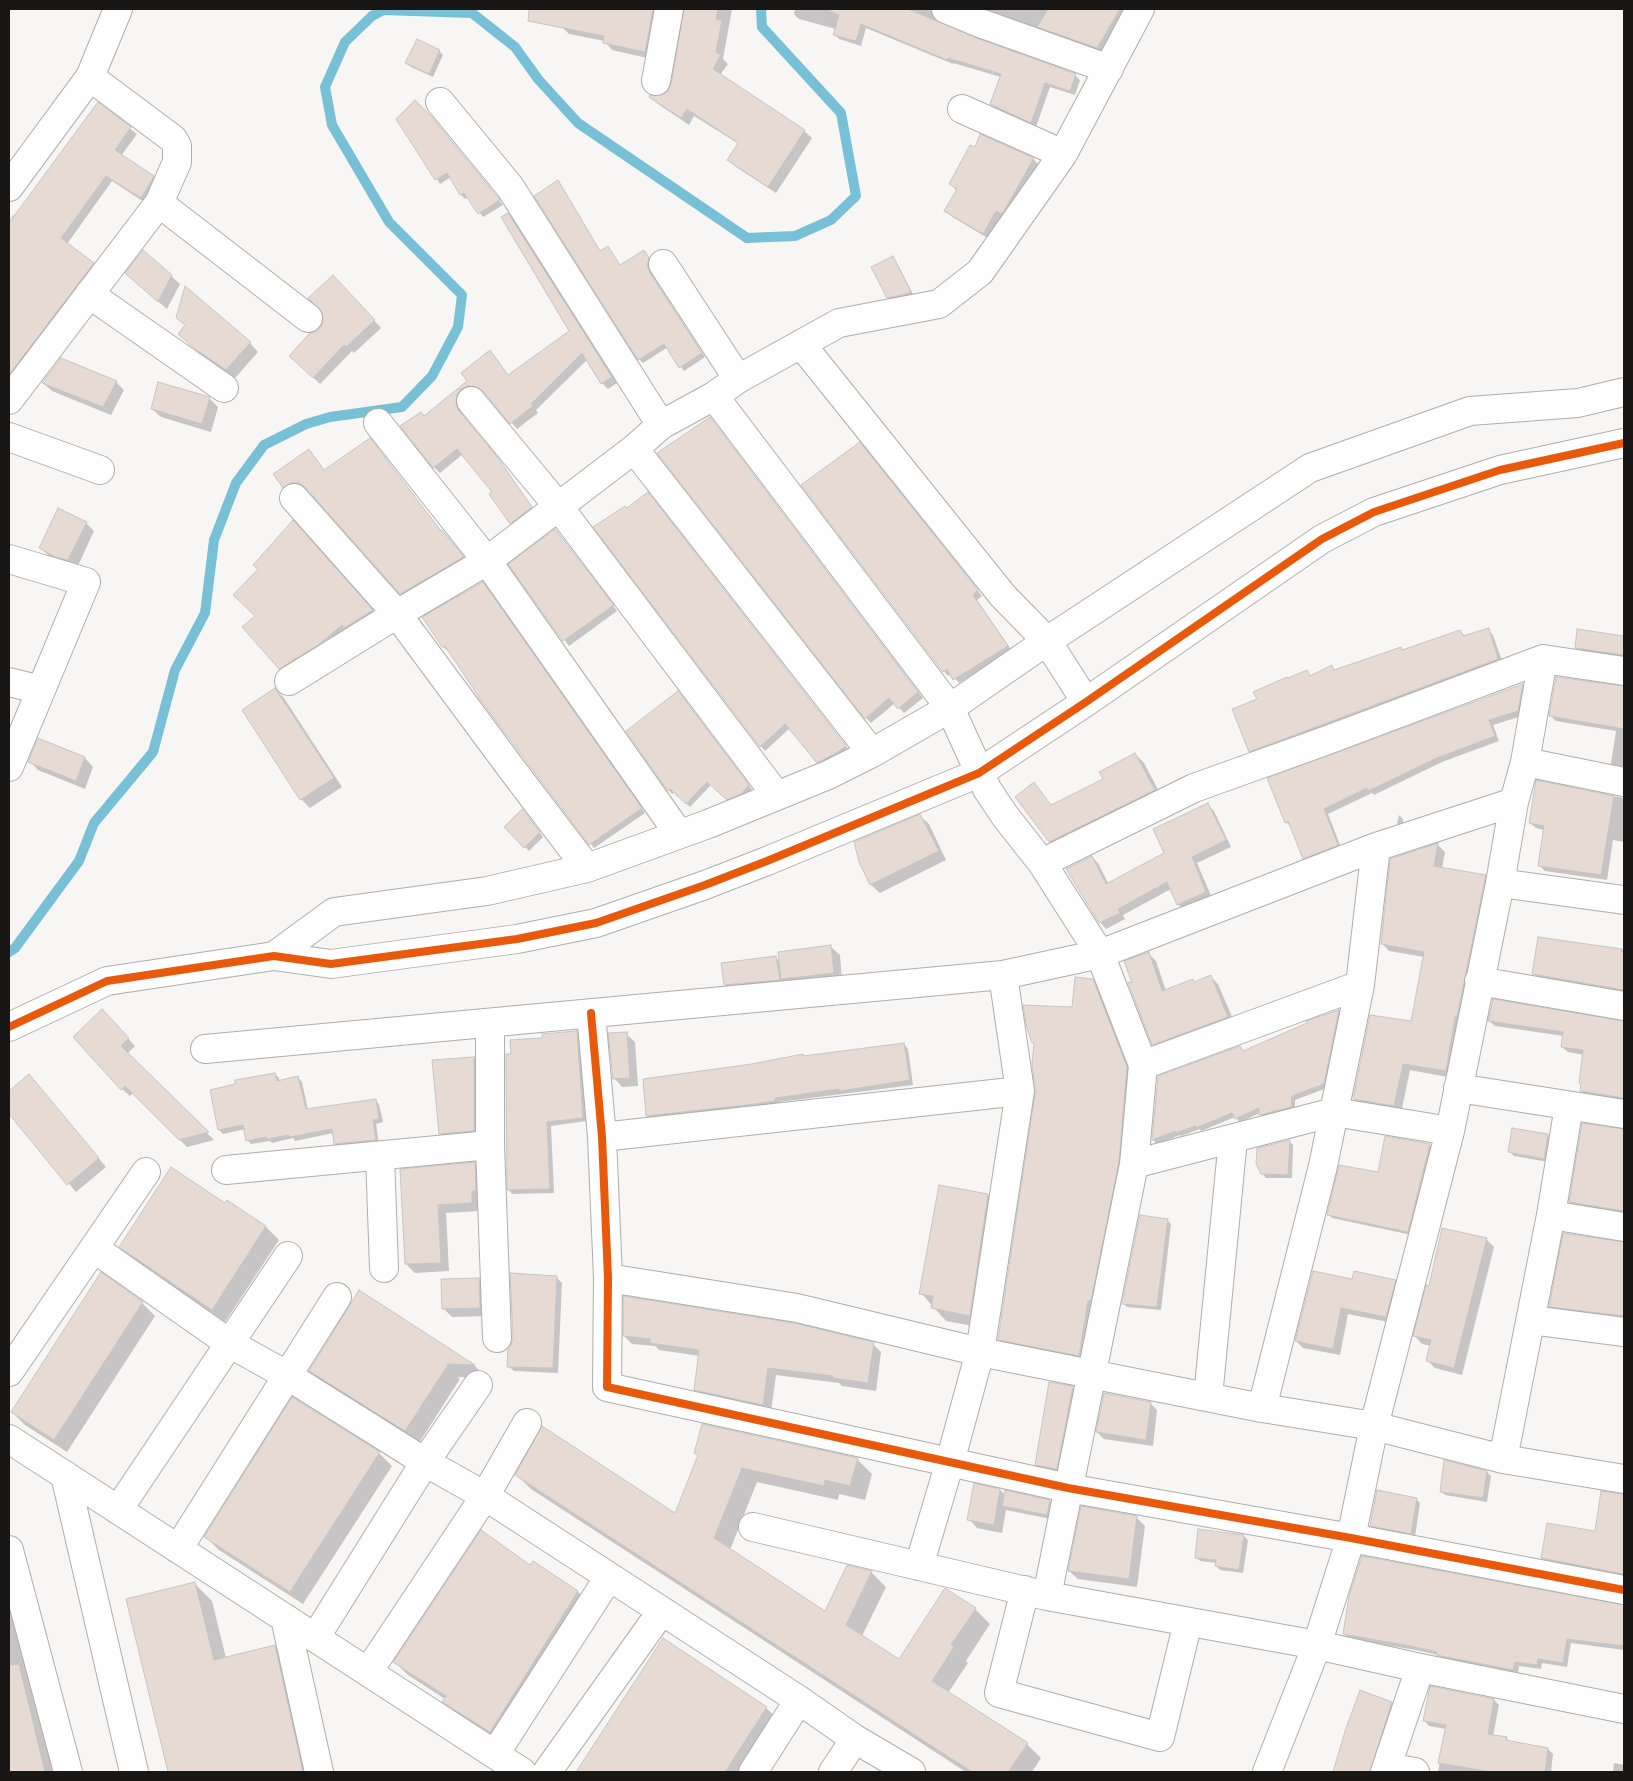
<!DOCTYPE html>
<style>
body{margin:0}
#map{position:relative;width:1633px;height:1781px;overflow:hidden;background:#f8f6f5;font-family:"DejaVu Sans",sans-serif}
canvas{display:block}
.frame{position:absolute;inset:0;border:10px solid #181716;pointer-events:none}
</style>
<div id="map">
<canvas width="1633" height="1781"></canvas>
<div class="frame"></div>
</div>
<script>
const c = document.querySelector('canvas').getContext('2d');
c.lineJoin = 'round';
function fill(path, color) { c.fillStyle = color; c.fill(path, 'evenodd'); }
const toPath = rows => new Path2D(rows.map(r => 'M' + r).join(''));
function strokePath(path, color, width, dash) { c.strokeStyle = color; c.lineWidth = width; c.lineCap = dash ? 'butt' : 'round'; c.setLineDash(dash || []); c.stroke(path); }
fill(toPath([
 [566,9,663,9,652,59,612,50,605,41,569,34,562,27],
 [685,9,732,9,723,59,728,64,720,75,804,131,812,138,776,193,736,167,728,160,739,144,694,116,689,125,658,104,651,97,662,97,669,91,673,84],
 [795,9,936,9,935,18,939,25,1075,75,1080,80,1075,95,1050,87,1036,127,997,109,991,104,1001,77,953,63,953,64,866,28,861,46,839,39,834,34,836,29,799,19,794,14],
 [981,9,1131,9,1102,52],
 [439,51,443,55,433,77,411,67,407,63],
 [98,104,137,134,121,156,153,177,159,183,147,204,112,181,67,244,99,270,9,388,9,222,14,214,16,216],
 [398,119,434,120,503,205,483,217,468,197,465,199,461,195,451,177,440,184],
 [1033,159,1041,167,991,240,954,218,946,211,957,191,950,184],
 [558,182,601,252,608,248,621,266,643,251,647,255,652,263,651,270,654,278,705,357,684,371,668,347,643,363,639,359,536,196],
 [508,214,514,220,617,383,608,389,602,383,587,360,536,410,538,413,517,429,488,395,483,392,474,391,462,402,461,411,464,418,503,466,537,514,517,529,511,523,494,492,463,454,440,473,434,467,424,417,496,358,509,376,571,331],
 [892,257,896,261,914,296,892,301,888,297],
 [171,276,180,284,167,309,135,282],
 [340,283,381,328,354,353,352,351,320,384,290,356,322,328],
 [186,326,250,343,258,352,235,378,204,357,188,342],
 [116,382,124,390,111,415,52,391,43,383],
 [209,398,218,407,211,432,161,417,152,409],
 [710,418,923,698,904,713,895,703,871,723,866,718],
 [375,445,442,532,468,562,406,598,311,492,306,488,297,487,289,492,284,487,309,450,325,471],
 [864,449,982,596,977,600,1012,651,959,683,951,673,948,676,944,671],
 [652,498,850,751,822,767,790,728,765,751,761,746,627,509],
 [86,523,94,531,77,568,65,565,49,556,40,548],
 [297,526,376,615,349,631,346,628,322,648,284,673,244,627,256,616],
 [555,530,617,611,569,646,510,565],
 [487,588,645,813,594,848,449,650,448,651,443,647],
 [1488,630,1493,635,1503,664,1255,756,1250,751,1258,700,1288,679,1307,672,1312,677,1331,667,1335,670,1401,648,1404,651,1460,631,1465,636],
 [1578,630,1624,637,1624,658,1580,651,1576,647],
 [1522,685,1527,690,1522,716,1493,725,1499,741,1442,762,1374,795,1372,793,1328,814,1342,850,1308,863,1304,858,1291,827,1286,822],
 [1624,687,1624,770,1616,768,1611,763,1616,731,1556,721,1550,715],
 [275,689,284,698,342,787,310,808,301,799],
 [682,697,752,789,745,797,732,803,711,785,690,807,675,792,672,794,669,790],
 [1135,754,1144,763,1163,799,1058,850,1050,842,1034,784,1052,806,1105,780],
 [85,758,93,767,85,789,38,770,30,762],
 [1537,782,1624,798,1624,842,1613,840,1607,880,1545,871,1540,866,1544,830,1536,828,1530,823],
 [1208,805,1214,811,1231,847,1197,863,1212,898,1184,911,1178,904,1171,889,1123,915,1125,919,1106,929,1100,922,1092,857,1098,863,1109,885,1165,854],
 [526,814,543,837,529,851,506,827],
 [1399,815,1402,818,1405,826,1401,827,1397,824],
 [920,816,929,824,946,860,880,893,871,885,860,862],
 [1438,845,1445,852,1442,868,1485,876,1492,883,1453,1078,1410,1070,1401,1113,1361,1106,1354,1099,1412,1022,1424,957,1389,951,1382,943,1392,860],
 [1539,938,1624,950,1624,994,1539,979,1534,974],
 [831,947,840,955,842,981,734,993,725,985,776,958,780,962],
 [1148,953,1156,961,1166,991,1192,980,1195,983,1211,977,1218,984,1235,1024,1161,1052,1153,1044,1134,984],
 [1092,980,1098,986,1132,1074,1124,1168,1085,1361,1005,1345,999,1339,1037,1093,1035,1045,1033,1042,1073,1008],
 [1339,1011,1342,1015,1327,1088,1295,1100,1295,1111,1264,1119,1260,1113,1240,1122,1235,1117,1201,1131,1200,1129,1181,1136,1180,1135,1157,1144,1153,1140,1159,1077,1240,1047,1245,1052],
 [110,1018,135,1046,127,1054,214,1140,187,1147,133,1093,130,1096,122,1089],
 [1489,1021,1624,1022,1624,1102,1586,1096,1581,1091,1584,1055,1568,1052,1562,1047,1564,1036,1495,1026],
 [576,1032,580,1036,586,1121,551,1126,554,1193,512,1194,509,1190,512,1055,543,1040],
 [626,1034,635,1042,638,1086,622,1087,614,1078],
 [904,1044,908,1049,913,1085,779,1102,779,1105,652,1120,647,1116,644,1080],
 [474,1058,478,1062,478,1134,445,1138,441,1134],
 [275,1074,279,1078,279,1082,298,1078,302,1082,308,1110,375,1100,379,1104,383,1122,376,1124,379,1144,339,1148,335,1144,333,1133,295,1141,293,1138,272,1143,270,1141,251,1144,247,1140,245,1129,223,1134,219,1130],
 [29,1076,106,1167,76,1192,9,1112,9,1093],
 [1513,1130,1548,1136,1552,1140,1548,1162,1514,1156,1510,1152],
 [1624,1130,1624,1215,1576,1207,1570,1202,1622,1131],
 [1289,1141,1293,1145,1292,1178,1266,1178,1262,1173],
 [1429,1145,1433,1149,1412,1235,1332,1218,1328,1214,1379,1174],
 [475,1163,483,1172,480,1211,446,1213,449,1271,415,1273,406,1264,401,1170],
 [988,1195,1001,1209,983,1328,946,1321,921,1293],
 [227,1202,266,1227,279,1240,225,1322,134,1260,121,1247,225,1205],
 [1167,1220,1171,1224,1161,1310,1127,1307,1123,1303],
 [1486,1239,1494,1247,1462,1375,1435,1368,1428,1361,1431,1346,1422,1344,1415,1336,1430,1287],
 [1624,1243,1624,1320,1556,1312,1550,1306,1622,1244],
 [557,1278,562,1283,558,1373,514,1371,508,1366],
 [479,1279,487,1288,488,1316,452,1317,443,1308],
 [1353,1281,1395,1281,1402,1288,1393,1323,1348,1314,1340,1355,1303,1348,1296,1341],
 [360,1292,475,1366,486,1378,458,1377,460,1379,419,1443,324,1384,311,1371],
 [142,1303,155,1316,67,1452,25,1425,12,1412],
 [624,1336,873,1344,881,1352,876,1391,842,1386,839,1383,776,1375,771,1412,703,1398,695,1390,700,1356,659,1350,655,1346,632,1344],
 [1073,1388,1077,1392,1060,1473,1040,1468,1036,1464],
 [1150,1403,1157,1410,1153,1446,1104,1439,1097,1432],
 [379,1453,392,1466,303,1604,219,1550,206,1537],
 [696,1453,857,1459,872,1474,865,1500,839,1494,838,1500,757,1482,730,1550,825,1612,871,1572,886,1587,862,1636,899,1660,975,1609,990,1624,966,1661,968,1663,948,1693,1027,1744,1041,1758,1032,1772,966,1772,531,1489,517,1475,676,1515,699,1456],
 [1487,1472,1491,1476,1487,1502,1445,1495,1441,1491],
 [1000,1490,1006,1496,1050,1501,1054,1505,1051,1519,1006,1510,1002,1533,977,1528,969,1519],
 [1624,1495,1624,1577,1547,1563,1542,1558,1596,1533,1622,1496],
 [1416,1499,1420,1503,1415,1537,1375,1529,1371,1525],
 [1136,1517,1145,1526,1137,1587,1078,1579,1069,1571],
 [1200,1530,1244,1536,1248,1540,1243,1573,1220,1570,1216,1566,1217,1563,1200,1561,1196,1557],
 [533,1563,578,1592,591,1605,503,1745,457,1714,444,1701,445,1699,408,1675,395,1662,531,1567],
 [9,1568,57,1772,9,1772],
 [195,1584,212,1601,226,1658,275,1646,292,1664,316,1772,169,1772,128,1600],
 [1624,1606,1624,1650,1571,1643,1567,1667,1542,1663,1541,1669,1519,1666,1518,1674,1442,1660,1438,1655,1416,1650,1349,1639,1344,1634],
 [663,1640,766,1708,780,1721,746,1772,578,1772],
 [1494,1700,1499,1705,1493,1736,1506,1738,1510,1742,1548,1749,1553,1754,1551,1772,1438,1772,1446,1729,1429,1726,1424,1720],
 [1391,1703,1397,1708,1375,1772,1334,1772,1348,1728],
 [1614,1763,1624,1765,1624,1772,1613,1772]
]), '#0003');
strokePath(toPath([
 [9,952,15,948,79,861,94,823,153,752,175,670,205,613,214,540,236,483,264,445,306,424,330,417,402,407,432,376,458,327,462,295,389,222,332,125,325,87,345,42,372,16,383,10,472,13,515,47,538,79,578,123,747,238,795,236,831,220,856,196,841,113,762,27,761,9]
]), '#78c0d6', 10);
const building = toPath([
 [529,9,653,9,645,52,603,43,604,36,528,21,529,9],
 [684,9,718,9,716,19,722,20,716,52,721,55,713,69,805,130,768,187,727,160,738,143,687,109,681,118,649,97,650,95,662,95,668,91,671,84,684,9],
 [825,9,908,9,974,37,1076,74,1070,91,1045,83,1031,123,990,104,1001,74,948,58,947,60,861,24,856,41,833,35,839,15,825,9],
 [1048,9,1120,9,1097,48,1037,27,1048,9],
 [417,39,440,50,429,74,405,63,417,39],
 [415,100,430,115,500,200,478,214,464,193,460,195,447,173,435,180,396,119,415,100],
 [98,102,131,127,115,150,154,176,141,198,106,176,61,238,94,263,9,375,9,223,98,102],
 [980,134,1034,158,1004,211,1002,214,996,211,983,234,944,211,957,189,949,184,970,145,975,147,980,134],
 [558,180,600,251,608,246,620,265,644,250,649,258,647,265,650,273,702,353,679,368,664,344,638,360,534,196,558,180],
 [508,213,612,377,601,384,582,353,531,404,533,406,510,424,483,391,477,387,468,386,461,389,457,395,456,403,459,411,498,458,532,507,510,524,489,494,492,492,457,449,433,468,400,426,421,412,424,416,467,381,461,373,490,350,508,375,569,331,501,217,508,213],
 [143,250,172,275,158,302,125,273,143,250],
 [893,256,911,292,906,294,887,298,871,267,893,256],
 [333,275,375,320,346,347,344,345,313,378,289,356,310,333,314,332,321,327,323,320,322,312,308,298,333,275],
 [185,286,251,342,226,370,194,348,178,334,185,325,176,318,185,286],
 [61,358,117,381,103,407,42,383,61,358],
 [158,382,210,397,202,424,151,409,158,382],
 [710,417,918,692,898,709,889,698,865,719,657,453,710,417],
 [370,438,441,531,442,530,464,557,400,594,306,488,299,483,291,483,283,488,273,474,309,449,324,470,370,438],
 [860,442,978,590,973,595,1008,646,953,680,947,669,943,672,801,485,860,442],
 [648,492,846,746,838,752,817,763,785,724,760,747,593,527,625,506,627,508,648,492],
 [58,508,87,522,68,560,55,557,39,548,58,508],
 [293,520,373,610,344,628,342,625,318,645,279,669,242,627,255,616,233,595,258,569,253,565,293,520],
 [555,529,614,605,563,641,508,564,555,529],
 [483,582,642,808,589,845,482,702,445,646,442,647,422,617,483,582],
 [1489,628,1498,659,1249,752,1232,709,1257,699,1253,692,1287,677,1288,678,1307,670,1310,676,1332,665,1334,670,1401,647,1402,650,1460,630,1463,636,1489,628],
 [1577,629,1624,636,1624,655,1575,648,1577,629],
 [1556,677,1624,686,1624,729,1549,716,1556,677],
 [1523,684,1518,711,1489,720,1495,736,1437,758,1368,791,1367,788,1324,809,1338,845,1303,859,1288,821,1285,823,1267,778,1523,684],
 [275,688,334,778,300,800,242,710,275,688],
 [678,691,749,785,741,794,727,800,707,782,686,804,670,789,668,791,626,731,678,691],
 [38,738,85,757,76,781,28,762,38,738],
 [1135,753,1155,790,1049,842,1015,797,1034,782,1051,805,1103,779,1099,772,1135,753],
 [1536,780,1614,796,1601,875,1538,866,1544,826,1529,823,1536,780],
 [1208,803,1226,840,1192,857,1206,892,1177,905,1167,882,1118,909,1120,913,1099,923,1066,869,1092,856,1106,884,1164,853,1153,829,1208,803],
 [522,809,540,832,524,848,504,827,522,809],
 [920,814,939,851,870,885,859,862,854,842,920,814],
 [1438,843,1434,866,1486,875,1457,1017,1455,1017,1446,1071,1403,1064,1394,1106,1353,1099,1370,1015,1411,1021,1424,952,1381,944,1390,859,1438,843],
 [1538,937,1622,949,1621,952,1624,952,1624,990,1532,974,1538,937],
 [831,945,834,973,781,979,778,952,831,945],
 [1149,952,1162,991,1193,979,1194,982,1211,975,1228,1017,1152,1045,1128,982,1132,983,1124,961,1149,952],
 [776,956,780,980,724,985,721,963,776,956],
 [1075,977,1093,979,1127,1067,1119,1162,1091,1301,1088,1301,1079,1356,998,1340,1035,1093,1032,1064,1034,1043,1032,1043,1027,1028,1023,1005,1072,1007,1075,977],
 [1493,999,1624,1021,1624,1098,1580,1091,1581,1084,1579,1083,1583,1050,1561,1047,1563,1032,1488,1021,1493,999],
 [102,1009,129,1038,121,1046,209,1132,179,1140,125,1086,121,1090,73,1037,102,1009],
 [1339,1010,1324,1084,1292,1096,1291,1107,1259,1115,1259,1108,1235,1119,1232,1113,1196,1128,1195,1126,1176,1133,1175,1131,1152,1140,1158,1076,1240,1046,1243,1051,1307,1023,1306,1021,1339,1010],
 [577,1031,583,1118,547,1122,550,1189,507,1190,506,1054,511,1054,510,1040,542,1038,542,1034,577,1031],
 [627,1032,630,1078,613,1079,608,1033,627,1032],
 [904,1043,910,1080,840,1091,839,1089,775,1098,775,1101,755,1104,646,1116,643,1079,752,1064,803,1054,803,1056,904,1043],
 [474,1057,474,1131,439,1134,432,1060,474,1057],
 [275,1073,277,1081,298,1076,306,1109,376,1099,379,1119,373,1120,376,1140,334,1144,332,1129,290,1137,289,1135,267,1139,266,1137,246,1141,243,1125,218,1130,210,1090,235,1084,235,1080,275,1073],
 [29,1074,99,1158,67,1185,9,1114,9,1091,29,1074],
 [1582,1123,1624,1129,1624,1211,1569,1202,1582,1123],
 [1512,1128,1548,1134,1544,1159,1508,1152,1512,1128],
 [1385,1136,1430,1144,1408,1232,1327,1215,1339,1165,1378,1172,1385,1136],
 [1290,1140,1288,1175,1261,1174,1256,1164,1257,1148,1290,1140],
 [475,1162,476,1191,472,1191,472,1203,438,1205,441,1263,405,1264,400,1169,475,1162],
 [171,1167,225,1203,227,1200,266,1226,212,1310,119,1247,171,1167],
 [939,1185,988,1194,970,1316,931,1308,933,1296,919,1294,939,1185],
 [1140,1215,1168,1219,1157,1307,1122,1304,1140,1215],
 [1442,1228,1487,1238,1454,1368,1426,1361,1431,1340,1413,1336,1426,1285,1429,1286,1442,1228],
 [1563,1233,1624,1242,1624,1316,1549,1307,1563,1233],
 [1313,1271,1352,1279,1354,1271,1396,1280,1386,1317,1341,1308,1333,1349,1295,1341,1313,1271],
 [101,1272,143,1302,54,1440,11,1412,101,1272],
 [510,1273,557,1276,553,1368,507,1367,508,1349,511,1345,513,1337,510,1273],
 [479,1278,480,1308,442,1309,441,1279,479,1278],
 [359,1290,475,1365,447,1364,448,1365,405,1431,309,1371,359,1290],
 [623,1296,794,1323,874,1342,868,1383,833,1378,833,1376,768,1368,763,1405,694,1390,699,1350,650,1343,650,1339,623,1336,623,1296],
 [1049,1382,1073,1386,1057,1469,1035,1465,1049,1382],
 [1104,1393,1151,1402,1146,1440,1096,1432,1104,1393],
 [292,1397,380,1452,290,1592,204,1537,292,1397],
 [702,1424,858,1458,850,1486,825,1480,824,1486,742,1468,714,1538,825,1611,847,1565,872,1571,846,1625,899,1659,945,1588,976,1608,951,1645,954,1647,932,1681,1028,1743,1008,1772,972,1772,515,1475,542,1426,675,1513,698,1455,694,1453,702,1424],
 [1444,1460,1487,1471,1483,1498,1440,1492,1444,1460],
 [974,1483,1000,1489,994,1525,967,1520,974,1483],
 [1005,1490,1050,1500,1047,1515,1002,1506,1005,1490],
 [1377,1490,1417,1498,1411,1534,1370,1526,1377,1490],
 [1601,1491,1624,1494,1624,1574,1541,1558,1547,1523,1595,1531,1601,1491],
 [1081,1506,1137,1516,1129,1579,1068,1571,1081,1506],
 [1198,1529,1244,1535,1239,1570,1215,1566,1216,1560,1195,1558,1198,1529],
 [481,1530,530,1565,533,1561,578,1591,490,1732,442,1702,446,1696,393,1662,481,1530],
 [1362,1556,1624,1605,1624,1646,1567,1639,1563,1663,1538,1659,1537,1665,1515,1662,1513,1670,1436,1655,1437,1652,1410,1646,1343,1634,1349,1596,1362,1556],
 [195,1582,214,1660,275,1645,303,1772,168,1772,126,1599,195,1582],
 [663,1638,767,1707,725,1772,576,1772,663,1638],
 [19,1664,45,1772,9,1772,9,1665,19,1664],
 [1430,1686,1494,1699,1488,1734,1507,1737,1506,1740,1548,1748,1545,1772,1492,1772,1438,1763,1446,1725,1423,1721,1430,1686],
 [1360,1690,1392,1702,1370,1772,1333,1772,1346,1728,1360,1690]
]);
fill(building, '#e7dad3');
strokePath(building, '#c6c5c5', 1);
const minor = toPath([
 [946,9,980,23,1109,69],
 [90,77,173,139,177,146,177,162,159,203],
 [656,81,669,9],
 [440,102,510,187,661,425],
 [962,109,1063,154],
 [9,187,90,77,118,9],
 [663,264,738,379],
 [89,294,224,388],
 [801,344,1003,596,1047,641,1086,702],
 [714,396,950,708,987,789,1005,816,1042,863,1100,954,1143,1065,1134,1164,1047,1596],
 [9,400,159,203,308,318],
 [471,401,558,506,777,796],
 [378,423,487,561,679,834],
 [9,437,100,470],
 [634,449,872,753],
 [294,498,397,614,511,768,587,868],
 [9,559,86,582,9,767],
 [289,681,397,614,487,561,634,449,661,425,714,396,738,379,839,323,939,304,980,272,1063,154,1140,9],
 [9,682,41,690],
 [1525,762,1624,782],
 [1042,863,1194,788,1325,741,1543,659,1624,671],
 [1500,883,1624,900],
 [274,956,334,912,487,891,587,868,708,824,828,775,872,753,950,708,1047,641,1310,468,1470,411,1578,403,1624,392],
 [1479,981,1624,1006],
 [591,1013,602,1137,608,1278,607,1387,1068,1488,1351,1538,1624,1590],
 [490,1023,490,1145,497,1338],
 [9,1027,107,981,274,956,331,964,517,939,596,923,705,885,767,861,979,773,1086,702,1322,539,1374,512,1500,470,1624,443],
 [205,1049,1003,975,1100,954,1376,847,1514,802],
 [1143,1065,1360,985],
 [1458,1088,1624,1114],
 [602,1137,1020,1091],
 [380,1156,384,1268],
 [1134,1164,1334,1112,1450,1131],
 [226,1170,490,1145],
 [1551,1215,1624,1227],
 [95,1249,229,1343,288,1376,425,1462,485,1496,799,1700,855,1739,911,1772],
 [608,1278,797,1308,980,1352,1262,1408,1374,1426,1503,1459,1624,1479],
 [1531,1320,1624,1332],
 [9,1372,146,1172],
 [1208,1397,1233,1139],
 [1262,1408,1323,1166,1360,985,1376,847],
 [9,1439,522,1772],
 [1503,1459,1551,1215,1569,1106],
 [65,1475,134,1772],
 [118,1510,288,1256],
 [753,1527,1047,1596,1317,1645,1420,1668,1624,1709],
 [178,1549,337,1297],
 [9,1550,68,1772],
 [919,1566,950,1462,980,1352,1020,1091,1003,975],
 [1025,1590,999,1693,1160,1737,1188,1622],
 [285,1618,319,1772],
 [315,1638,425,1462,478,1385],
 [368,1672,485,1496,527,1423],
 [495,1754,609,1577],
 [1387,1767,1415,1772],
 [547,1772,661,1612],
 [753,1772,799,1700],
 [833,1772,855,1739],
 [1267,1772,1317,1645,1351,1538,1374,1426,1450,1131,1500,883,1514,802,1525,762,1543,659],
 [1385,1772,1420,1668]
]);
strokePath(minor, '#afaeae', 30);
strokePath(minor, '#fefefe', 28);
strokePath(toPath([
 [591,1013,602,1137,608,1278,607,1387,1068,1488,1351,1538,1624,1590],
 [9,1027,107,981,274,956,331,964,517,939,596,923,705,885,767,861,979,773,1086,702,1322,539,1374,512,1500,470,1624,443]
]), '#e8590c', 8);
</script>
